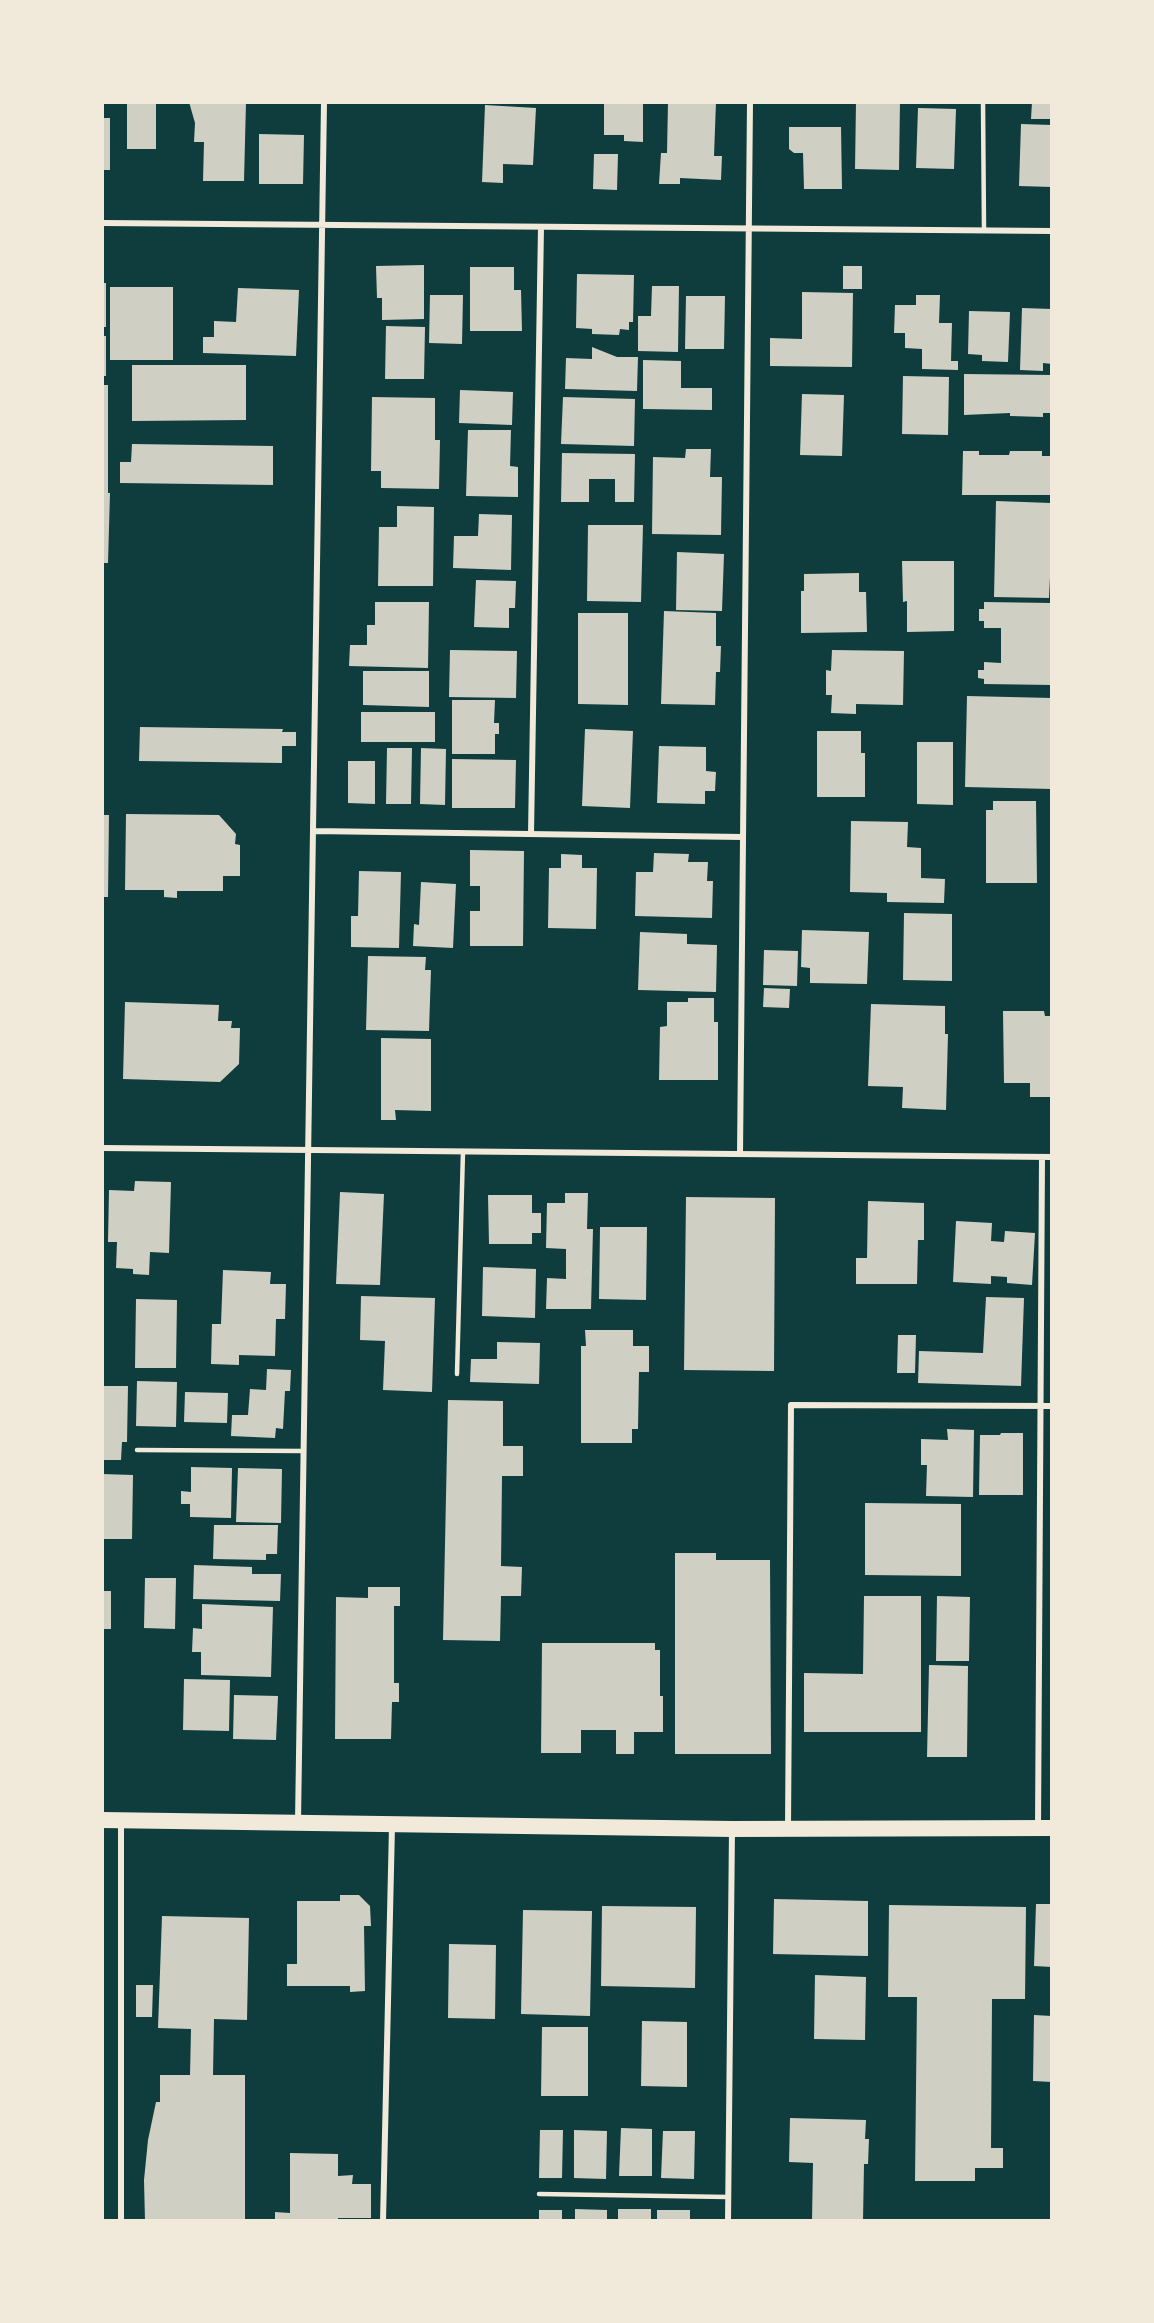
<!DOCTYPE html>
<style>
body{margin:0}
#map{position:relative;width:1154px;height:2323px;overflow:hidden;background:#0f3d3e;font-family:"Fira Sans",sans-serif}
canvas{display:block}
.frame{position:absolute;inset:0;border:104px solid #f1e9da;pointer-events:none}
</style>
<div id="map">
<canvas width="1154" height="2323"></canvas>
<div class="frame"></div>
</div>
<script>
const c = document.querySelector('canvas').getContext('2d');
c.lineJoin = 'round';
function fill(path, color) { c.fillStyle = color; c.fill(path, 'evenodd'); }
const toPath = rows => new Path2D(rows.map(r => 'M' + r).join(''));
function strokePath(path, color, width, dash) { c.strokeStyle = color; c.lineWidth = width; c.lineCap = dash ? 'butt' : 'round'; c.setLineDash(dash || []); c.stroke(path); }
fill(toPath([
 [127,102,156,102,156,149,127,149],
 [189,102,246,102,244,181,203,181,204,142,194,142,195,123],
 [604,102,643,102,643,142,624,141,624,135,604,135],
 [668,102,716,102,714,156,722,156,721,180,680,178,680,184,659,184,661,153,667,153],
 [856,102,900,102,899,170,855,169],
 [1032,102,1052,102,1052,119,1031,119],
 [485,105,536,108,533,165,503,164,503,183,482,182],
 [918,108,956,109,954,169,916,168],
 [102,118,110,118,110,170,102,170],
 [1021,124,1052,125,1052,187,1019,186],
 [789,127,841,127,842,189,804,189,803,153,794,153,789,149],
 [259,134,304,135,303,184,259,184],
 [594,154,618,154,617,190,593,189],
 [424,265,424,319,382,320,382,298,377,298,376,266],
 [843,266,862,266,862,289,843,289],
 [470,267,514,267,514,290,521,290,522,331,470,331],
 [577,274,634,275,633,322,629,322,629,330,620,329,619,335,592,334,592,329,576,328],
 [102,283,106,283,106,327,102,327],
 [652,286,679,286,678,352,638,351,638,316,651,316],
 [110,287,173,287,173,360,110,360],
 [238,288,299,290,296,356,203,353,203,337,214,337,214,321,236,322],
 [802,292,853,293,852,367,770,366,770,338,802,339],
 [430,295,463,295,462,344,429,343],
 [916,295,940,295,939,323,952,323,951,361,958,361,958,370,922,369,922,349,905,348,905,333,894,333,895,305,916,305],
 [686,296,725,296,724,349,685,349],
 [1022,308,1052,309,1052,364,1043,363,1043,371,1020,370],
 [969,311,1010,312,1008,362,982,361,982,355,968,354],
 [386,326,425,327,424,379,385,379],
 [102,336,106,336,106,376,102,376],
 [592,347,617,357,638,357,637,391,565,389,566,358,592,359],
 [643,360,681,361,681,388,712,388,712,410,643,409],
 [132,365,246,365,246,420,132,421],
 [964,374,1052,375,1052,413,1043,413,1043,417,1010,416,1010,413,964,415],
 [903,376,949,377,948,435,902,434],
 [102,385,108,385,108,493,110,493,108,563,102,563],
 [460,390,513,392,512,425,459,423],
 [802,394,844,395,842,456,800,455],
 [372,397,435,398,435,440,440,440,439,489,381,488,381,471,371,471],
 [563,397,635,399,634,446,561,444],
 [468,430,511,430,510,466,518,467,518,497,466,496],
 [132,444,273,446,273,485,120,483,120,462,131,462],
 [686,449,711,449,710,477,722,477,721,535,652,534,653,457,685,458],
 [963,451,979,451,979,455,1009,455,1010,451,1042,451,1042,456,1052,456,1052,495,962,495],
 [562,453,635,454,634,502,615,502,615,479,589,479,589,502,561,502],
 [996,501,1051,503,1052,577,1050,577,1049,598,994,597],
 [397,506,434,507,433,586,378,586,379,527,397,527],
 [479,514,512,515,511,570,453,568,454,536,478,536],
 [588,525,643,525,641,602,587,601],
 [677,552,724,554,722,611,676,610],
 [902,561,954,561,954,631,907,632,907,601,903,602],
 [859,573,859,592,866,592,867,632,801,633,801,591,804,591,804,574],
 [476,580,516,581,515,608,509,608,509,628,474,627],
 [375,602,429,602,428,668,349,666,350,645,367,645,367,625,375,625],
 [984,602,1052,603,1052,685,984,684,984,679,978,678,978,670,984,670,984,662,1001,663,1001,628,984,628,984,621,979,621,979,609,984,609],
 [664,611,716,613,716,646,721,646,720,672,716,672,715,705,661,704],
 [578,613,628,613,628,705,578,704],
 [450,650,517,651,516,698,449,697],
 [832,650,904,651,903,705,856,704,856,714,831,713,832,695,826,695,826,670,831,671],
 [363,671,429,671,429,707,363,705],
 [967,696,1052,698,1052,789,965,787],
 [452,700,495,700,494,723,499,723,499,734,495,734,495,754,452,754],
 [361,712,435,712,435,742,361,742],
 [140,727,283,729,282,732,296,732,296,746,282,746,282,763,139,761],
 [585,729,633,731,630,808,582,806],
 [817,731,861,731,861,753,865,753,865,797,817,797],
 [917,742,953,742,953,805,917,804],
 [659,746,706,747,706,771,716,772,715,791,705,791,705,804,657,803],
 [387,748,412,748,411,804,386,804],
 [421,748,446,749,445,805,420,804],
 [452,759,516,760,515,808,452,808],
 [348,761,375,761,375,804,348,803],
 [993,801,1036,801,1037,883,986,883,986,810,993,810],
 [126,814,219,815,236,834,235,844,240,845,240,876,223,876,223,891,177,891,177,898,164,897,164,890,125,890],
 [102,815,109,815,108,897,102,897],
 [851,821,908,822,907,847,921,848,921,878,945,879,944,903,887,902,887,893,850,892],
 [470,850,524,851,523,946,470,946,470,911,480,911,480,886,470,886],
 [654,853,689,854,688,862,708,862,707,881,713,881,712,918,635,916,636,872,653,872],
 [561,854,582,855,582,868,597,868,596,929,548,928,549,868,561,868],
 [359,871,401,872,399,948,351,947,351,916,358,916],
 [421,882,456,884,453,948,413,946,414,924,419,925],
 [904,913,952,914,952,981,903,980],
 [802,930,869,932,867,984,810,983,810,968,801,967],
 [640,932,687,934,687,944,717,945,716,992,638,990],
 [764,950,798,951,797,986,763,985],
 [368,956,426,957,425,970,431,970,429,1031,366,1030],
 [764,988,790,989,789,1008,763,1007],
 [688,998,714,998,714,1022,718,1022,718,1080,659,1080,660,1027,667,1026,667,1002,688,1002],
 [125,1002,219,1005,218,1021,232,1021,231,1028,240,1028,239,1064,220,1082,123,1079],
 [871,1004,945,1006,945,1034,948,1034,946,1110,902,1108,903,1087,868,1086],
 [1003,1011,1044,1011,1045,1016,1052,1016,1052,1097,1030,1097,1030,1083,1004,1083],
 [381,1038,431,1039,431,1111,395,1110,396,1120,381,1120],
 [135,1181,171,1182,169,1253,150,1252,149,1275,133,1274,133,1269,116,1268,117,1242,108,1242,109,1190,134,1191],
 [340,1192,384,1194,380,1285,336,1284],
 [565,1193,588,1193,587,1229,593,1229,591,1309,546,1309,547,1278,566,1279,566,1249,546,1248,547,1203,565,1203],
 [488,1195,532,1195,532,1213,541,1213,541,1233,532,1233,532,1244,489,1244],
 [686,1197,775,1198,774,1371,684,1370],
 [868,1201,924,1203,924,1240,918,1240,917,1284,856,1284,856,1258,867,1258],
 [956,1221,992,1223,991,1241,1004,1242,1005,1231,1035,1233,1032,1285,1007,1283,1007,1277,991,1276,991,1284,953,1282],
 [600,1227,647,1227,646,1300,599,1299],
 [483,1267,536,1269,535,1318,482,1316],
 [223,1270,271,1272,270,1284,286,1284,285,1319,276,1319,275,1356,239,1355,239,1365,211,1364,212,1324,221,1324],
 [361,1296,435,1298,432,1392,383,1390,385,1341,360,1340],
 [986,1297,1024,1298,1021,1386,918,1383,919,1351,983,1353],
 [136,1299,177,1300,176,1368,135,1368],
 [585,1330,633,1330,633,1346,649,1346,649,1372,639,1372,638,1429,632,1429,632,1443,581,1443,581,1346,586,1346],
 [898,1335,916,1335,915,1373,897,1373],
 [497,1342,540,1343,539,1384,470,1382,471,1359,497,1359],
 [267,1369,291,1370,290,1391,285,1391,283,1429,276,1428,275,1438,231,1436,232,1415,248,1415,250,1389,266,1390],
 [137,1381,177,1382,176,1427,136,1426],
 [102,1386,128,1386,127,1442,122,1442,121,1460,102,1460],
 [185,1392,228,1393,227,1423,184,1422],
 [448,1400,503,1401,503,1446,523,1446,523,1476,502,1476,501,1566,522,1567,521,1596,501,1596,500,1641,443,1640],
 [947,1429,974,1430,973,1497,926,1496,927,1465,921,1465,921,1439,948,1440],
 [1001,1433,1023,1433,1023,1495,979,1495,980,1435,1000,1435],
 [191,1467,232,1468,231,1518,190,1517,190,1504,181,1504,181,1491,191,1492],
 [238,1468,282,1469,281,1523,236,1522],
 [102,1474,133,1475,132,1539,102,1539],
 [865,1503,961,1504,961,1576,865,1575],
 [214,1525,278,1525,277,1554,266,1554,266,1560,213,1559],
 [675,1553,716,1553,716,1560,770,1560,771,1754,675,1754],
 [194,1565,252,1567,252,1574,281,1574,280,1601,193,1599],
 [145,1578,176,1578,175,1629,144,1628],
 [368,1587,400,1587,400,1606,394,1606,394,1683,399,1683,399,1702,392,1702,391,1739,335,1739,336,1597,368,1598],
 [102,1591,111,1591,111,1629,102,1629],
 [864,1596,921,1596,921,1732,804,1732,804,1673,863,1674],
 [937,1596,970,1597,969,1661,936,1661],
 [202,1604,273,1607,271,1677,201,1675,201,1652,192,1652,193,1628,202,1629],
 [542,1643,655,1643,655,1650,660,1650,660,1696,663,1696,663,1732,634,1732,634,1754,616,1754,616,1730,581,1730,581,1753,541,1753],
 [929,1665,968,1666,967,1757,927,1757],
 [184,1679,230,1680,229,1731,183,1730],
 [234,1695,278,1696,276,1740,233,1739],
 [340,1895,359,1895,370,1906,371,1926,364,1926,365,1991,350,1992,350,1986,287,1986,287,1964,297,1964,297,1901,340,1901],
 [774,1899,868,1901,868,1956,773,1954],
 [1036,1904,1052,1904,1052,1967,1034,1966],
 [889,1905,1026,1907,1025,1999,992,1999,991,2148,1003,2148,1003,2168,975,2168,975,2181,915,2181,917,1997,888,1997],
 [602,1906,696,1907,695,1988,601,1986],
 [523,1910,592,1911,590,2016,521,2014],
 [162,1916,249,1918,247,2020,214,2019,213,2075,245,2075,245,2221,145,2221,144,2180,148,2140,156,2102,160,2102,160,2075,190,2075,191,2029,158,2028],
 [449,1944,496,1945,495,2019,448,2018],
 [815,1975,866,1977,865,2040,814,2039],
 [136,1985,153,1985,152,2017,136,2017],
 [1034,2015,1052,2016,1052,2082,1033,2081],
 [642,2021,687,2022,687,2087,641,2086],
 [542,2027,588,2027,588,2096,541,2096],
 [790,2118,866,2120,865,2139,869,2139,868,2164,864,2164,863,2221,812,2221,813,2163,789,2162],
 [621,2128,652,2129,652,2176,619,2176],
 [540,2130,563,2130,562,2178,539,2178],
 [574,2130,607,2131,606,2179,574,2178],
 [663,2131,695,2131,694,2179,661,2178],
 [290,2153,338,2154,338,2176,353,2175,352,2184,371,2184,371,2218,338,2218,338,2221,275,2221,275,2212,290,2213],
 [575,2209,607,2210,607,2221,575,2221],
 [618,2209,651,2209,651,2221,618,2221],
 [539,2210,562,2210,562,2221,539,2221],
 [657,2210,690,2210,690,2221,657,2221]
]), '#cfcfc3');
strokePath(toPath([
 [983,102,984,230],
 [457,1374,463,1151],
 [137,1450,303,1451],
 [539,2194,728,2197]
]), '#f1e9da', 4.5);
strokePath(toPath([
 [102,223,1052,231],
 [313,831,743,837],
 [531,834,541,227],
 [102,1148,1052,1157],
 [740,1154,750,102],
 [298,1820,324,102],
 [1038,1826,1042,1157],
 [788,1827,791,1405,1052,1406],
 [121,2221,121,1821],
 [383,2221,392,1826],
 [728,2221,732,1829]
]), '#f1e9da', 6);
strokePath(toPath([
 [102,1820,732,1829,1052,1828]
]), '#f1e9da', 16);
</script>
